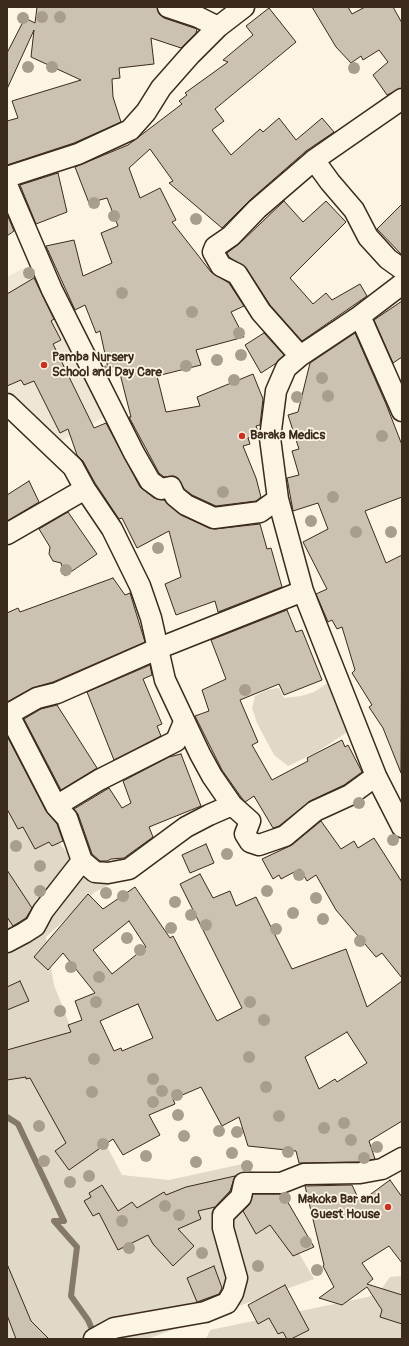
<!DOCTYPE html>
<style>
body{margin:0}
#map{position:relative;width:409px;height:1346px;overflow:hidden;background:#fcf5e5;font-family:Pangolin,sans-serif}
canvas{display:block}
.frame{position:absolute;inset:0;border:8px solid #3b2a1e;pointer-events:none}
</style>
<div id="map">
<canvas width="409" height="1346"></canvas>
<div class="frame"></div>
</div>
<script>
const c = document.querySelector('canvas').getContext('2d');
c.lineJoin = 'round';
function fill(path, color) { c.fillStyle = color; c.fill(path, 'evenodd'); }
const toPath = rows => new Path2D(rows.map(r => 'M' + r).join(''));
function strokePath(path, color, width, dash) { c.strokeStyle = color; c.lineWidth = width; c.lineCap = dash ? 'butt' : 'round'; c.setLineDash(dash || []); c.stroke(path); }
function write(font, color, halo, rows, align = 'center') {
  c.font = font + ' Pangolin,sans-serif'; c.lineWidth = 3.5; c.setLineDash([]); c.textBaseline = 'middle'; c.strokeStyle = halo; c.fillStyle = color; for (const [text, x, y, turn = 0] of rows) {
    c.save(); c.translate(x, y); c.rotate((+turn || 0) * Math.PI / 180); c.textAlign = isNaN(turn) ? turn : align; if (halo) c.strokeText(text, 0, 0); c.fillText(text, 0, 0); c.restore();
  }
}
fill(toPath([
 [26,267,63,328,105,416,72,436,53,444,7,401,7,277]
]), '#eee6d6');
fill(toPath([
 [331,681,352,729,317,752,288,766,274,755,257,723,252,708,255,696,267,690,279,688,284,698,301,696,314,692],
 [23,800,90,880,134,872,95,892,46,937,54,985,87,1069,99,1131,122,1175,169,1180,247,1163,314,1279,147,1339,7,1339,7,801],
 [402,1276,402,1339,206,1339,210,1330,377,1295,390,1277]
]), '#e0d8c8');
strokePath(toPath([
 [7,1117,18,1124,64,1221,54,1221,77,1247,71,1296,88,1320,95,1336]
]), '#85796b', 6);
const building = toPath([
 [37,7,157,7,159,14,164,18,197,29,196,33,181,48,151,38,154,64,119,68,120,78,112,79,113,97,121,122,74,143,7,165,7,121,18,118,12,101,81,80,31,57,34,30,7,89,7,53,25,18,35,23,37,7],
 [312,7,348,7,352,14,365,7,393,7,402,23,402,88,387,95,373,75,388,62,379,50,363,60,361,56,351,63,336,47,312,7],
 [269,8,296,42,215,109,224,121,212,130,231,155,260,129,263,132,279,118,296,140,322,118,334,132,306,151,250,200,222,228,169,183,173,181,150,149,129,168,140,198,160,188,176,220,172,222,211,272,229,283,244,306,231,312,244,337,196,350,201,365,157,376,166,412,200,406,197,397,253,374,263,399,260,425,256,426,259,434,248,438,250,444,243,446,256,478,261,497,256,501,216,506,192,495,184,489,178,478,174,476,164,477,159,473,129,417,131,417,118,366,108,368,100,331,96,333,85,305,75,310,46,246,74,240,83,276,112,263,101,233,118,226,107,198,89,203,75,167,128,145,182,104,179,101,187,95,185,93,228,62,223,60,253,35,246,26,269,8],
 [58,173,67,212,36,224,20,185,58,173],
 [284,201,303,222,326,201,346,222,290,278,313,304,326,293,332,300,360,284,367,296,302,341,270,305,246,268,229,257,227,253,239,244,284,201],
 [402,204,402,255,377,229,402,204],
 [7,214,14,231,7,236,7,214],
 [34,278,54,319,51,321,61,340,53,344,94,428,106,423,140,487,154,498,164,500,181,515,209,528,215,529,260,524,267,549,271,548,282,587,218,612,215,601,176,615,165,584,181,577,169,531,137,548,122,518,119,519,95,483,83,461,77,455,68,429,60,433,34,381,24,385,21,380,7,386,7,294,34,278],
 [402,301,402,357,393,363,374,320,402,301],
 [264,333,284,355,275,364,261,373,245,345,264,333],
 [355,333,386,404,402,445,402,497,365,511,386,563,402,555,401,773,383,728,369,707,372,705,352,673,355,670,342,627,337,629,332,620,328,622,316,594,327,589,303,542,328,529,318,503,293,511,287,478,299,475,292,451,299,449,288,415,298,412,310,363,355,333],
 [29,481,39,502,7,521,7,495,29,481],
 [68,512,97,554,65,576,61,563,53,561,49,554,50,547,39,529,68,512],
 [113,578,125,595,130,593,145,642,53,682,32,688,7,702,7,613,18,608,20,612,113,578],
 [287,610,296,632,302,630,322,680,284,695,279,684,240,700,258,742,252,745,272,780,308,761,307,758,342,740,345,747,348,745,362,772,344,785,310,801,279,826,273,828,254,796,245,802,241,797,222,770,195,716,209,711,202,690,226,679,211,640,287,610],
 [150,665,152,675,143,679,162,724,157,726,161,736,114,760,87,692,150,665],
 [57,705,97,768,61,790,24,719,41,709,57,705],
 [7,736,46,811,57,824,63,841,52,846,49,842,35,849,23,827,18,829,7,809,7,736],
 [181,754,201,806,149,827,153,837,124,858,111,859,107,861,100,861,92,854,78,814,74,809,109,788,122,808,131,803,123,781,169,757,181,754],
 [321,821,341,849,354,841,358,848,374,838,402,882,402,978,382,953,376,957,336,910,316,875,307,881,300,869,281,879,279,875,273,879,262,859,292,845,321,821],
 [206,844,214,863,190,873,182,855,206,844],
 [7,870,32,908,26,918,13,926,7,917,7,870],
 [200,874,213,898,230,891,236,906,256,897,292,969,346,949,367,1007,402,981,402,1121,369,1141,375,1159,359,1162,299,1163,296,1151,248,1146,239,1117,222,1126,201,1087,173,1099,175,1104,149,1115,160,1135,123,1155,113,1139,69,1170,55,1151,66,1143,30,1078,26,1079,26,1077,7,1080,7,1050,71,1032,68,1025,82,1020,75,1001,95,993,63,953,48,970,34,957,88,894,103,909,135,887,170,938,173,936,217,1021,242,1008,180,884,200,874],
 [129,921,146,947,112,974,93,950,129,921],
 [138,1004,153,1038,122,1051,121,1048,114,1051,100,1021,138,1004],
 [347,1032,367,1063,337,1082,335,1079,319,1089,305,1057,347,1032],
 [20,981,29,1001,7,1010,7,987,20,981],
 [235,1176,230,1191,215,1207,198,1211,201,1219,178,1229,194,1246,173,1266,153,1244,148,1235,118,1250,99,1213,93,1216,84,1201,91,1197,89,1193,102,1185,118,1211,132,1202,137,1208,164,1192,166,1195,186,1187,235,1176],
 [390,1180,402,1197,402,1263,389,1246,362,1263,373,1279,367,1284,402,1295,402,1324,380,1317,382,1310,367,1287,342,1305,319,1298,334,1287,323,1266,324,1265,305,1186,352,1185,360,1202,390,1180],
 [253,1194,283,1194,314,1247,293,1256,270,1225,256,1234,243,1211,249,1205,253,1194],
 [7,1264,31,1321,49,1339,16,1339,7,1315,7,1264],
 [214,1266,222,1288,219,1294,197,1302,187,1278,214,1266],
 [285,1285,309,1330,291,1339,287,1339,283,1332,278,1334,269,1318,258,1324,248,1305,285,1285]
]);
fill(building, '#ccc2b3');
strokePath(building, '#3b2a1e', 1);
const minor = toPath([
 [168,7,198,17,218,27],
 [314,160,330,182,354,210,368,237,388,259,402,269],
 [7,177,78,154,130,130,146,112,161,88,191,54,218,27,244,7],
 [7,185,52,290,134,453,150,481,161,489,171,487,175,496,186,505,214,518,260,512,278,499],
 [402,284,360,316,300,356,286,368,276,391,270,438,278,499,303,591,376,776,402,827],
 [360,316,402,411],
 [300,356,261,312,237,274,221,266,213,252,215,247,231,236,257,209,314,160,402,99],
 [7,404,73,467,85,489,112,529,140,586,151,618,165,680,200,754,212,776,232,805,250,821,245,834,250,842,259,845,285,836,315,811,350,795,376,776],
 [7,534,85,489],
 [7,715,37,698,57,693,157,649,303,591],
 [9,715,56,806,67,818,82,861,95,872,108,873,129,869,186,827,209,815,232,805],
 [56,806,99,780,176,741,184,722],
 [7,942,24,933,35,926,43,911,82,861],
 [94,1339,114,1328,205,1312,227,1303,233,1293,237,1278,223,1228,223,1215,241,1197,244,1183,281,1183,304,1174,360,1173,382,1169,402,1158]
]);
strokePath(minor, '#3b2a1e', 23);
strokePath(minor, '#fcf5e5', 20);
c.fillStyle = '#a89e8f';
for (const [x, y] of [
 [42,17],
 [60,17],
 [23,18],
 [28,67],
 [52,67],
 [354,68],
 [94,203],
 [114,216],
 [196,219],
 [29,273],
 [122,293],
 [192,312],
 [239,333],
 [241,355],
 [217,360],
 [186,366],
 [107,371],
 [322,378],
 [234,380],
 [328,396],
 [297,397],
 [382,436],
 [223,492],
 [333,497],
 [311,521],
 [356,532],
 [391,532],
 [158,548],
 [66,570],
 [245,690],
 [359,803],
 [393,840],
 [16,846],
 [227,854],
 [40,866],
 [299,875],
 [40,891],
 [267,891],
 [106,893],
 [123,896],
 [316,898],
 [175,902],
 [293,913],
 [191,915],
 [323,919],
 [206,925],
 [171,928],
 [276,929],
 [127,938],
 [360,941],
 [140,950],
 [71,967],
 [99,977],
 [96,1002],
 [250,1002],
 [60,1011],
 [264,1020],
 [249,1057],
 [94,1059],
 [153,1079],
 [266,1087],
 [162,1091],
 [92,1092],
 [177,1095],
 [153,1102],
 [178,1115],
 [279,1116],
 [344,1123],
 [39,1126],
 [324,1128],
 [219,1131],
 [237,1132],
 [184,1136],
 [351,1140],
 [103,1144],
 [377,1147],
 [288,1152],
 [232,1153],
 [146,1156],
 [364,1158],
 [44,1161],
 [196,1162],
 [247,1166],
 [89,1176],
 [70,1182],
 [285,1198],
 [165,1206],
 [179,1215],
 [122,1221],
 [306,1242],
 [129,1248],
 [202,1253],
 [258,1266],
 [317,1270]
]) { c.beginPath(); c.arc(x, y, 6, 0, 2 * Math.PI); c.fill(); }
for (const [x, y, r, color] of [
 [44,365,4,"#c8321e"],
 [242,436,4,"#c8321e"],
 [388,1207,4,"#c8321e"]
]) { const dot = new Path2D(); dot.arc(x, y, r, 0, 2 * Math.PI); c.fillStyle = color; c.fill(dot); strokePath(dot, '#fcf5e5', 1.5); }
write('bold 13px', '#3b2a1e', '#fcf5e5', [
 ["Pamba Nursery",52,358],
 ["School and Day Care",52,373],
 ["Baraka Medics",250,436],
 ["Makoka Bar and",380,1200,"right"],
 ["Guest House",380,1215,"right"]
], 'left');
</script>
